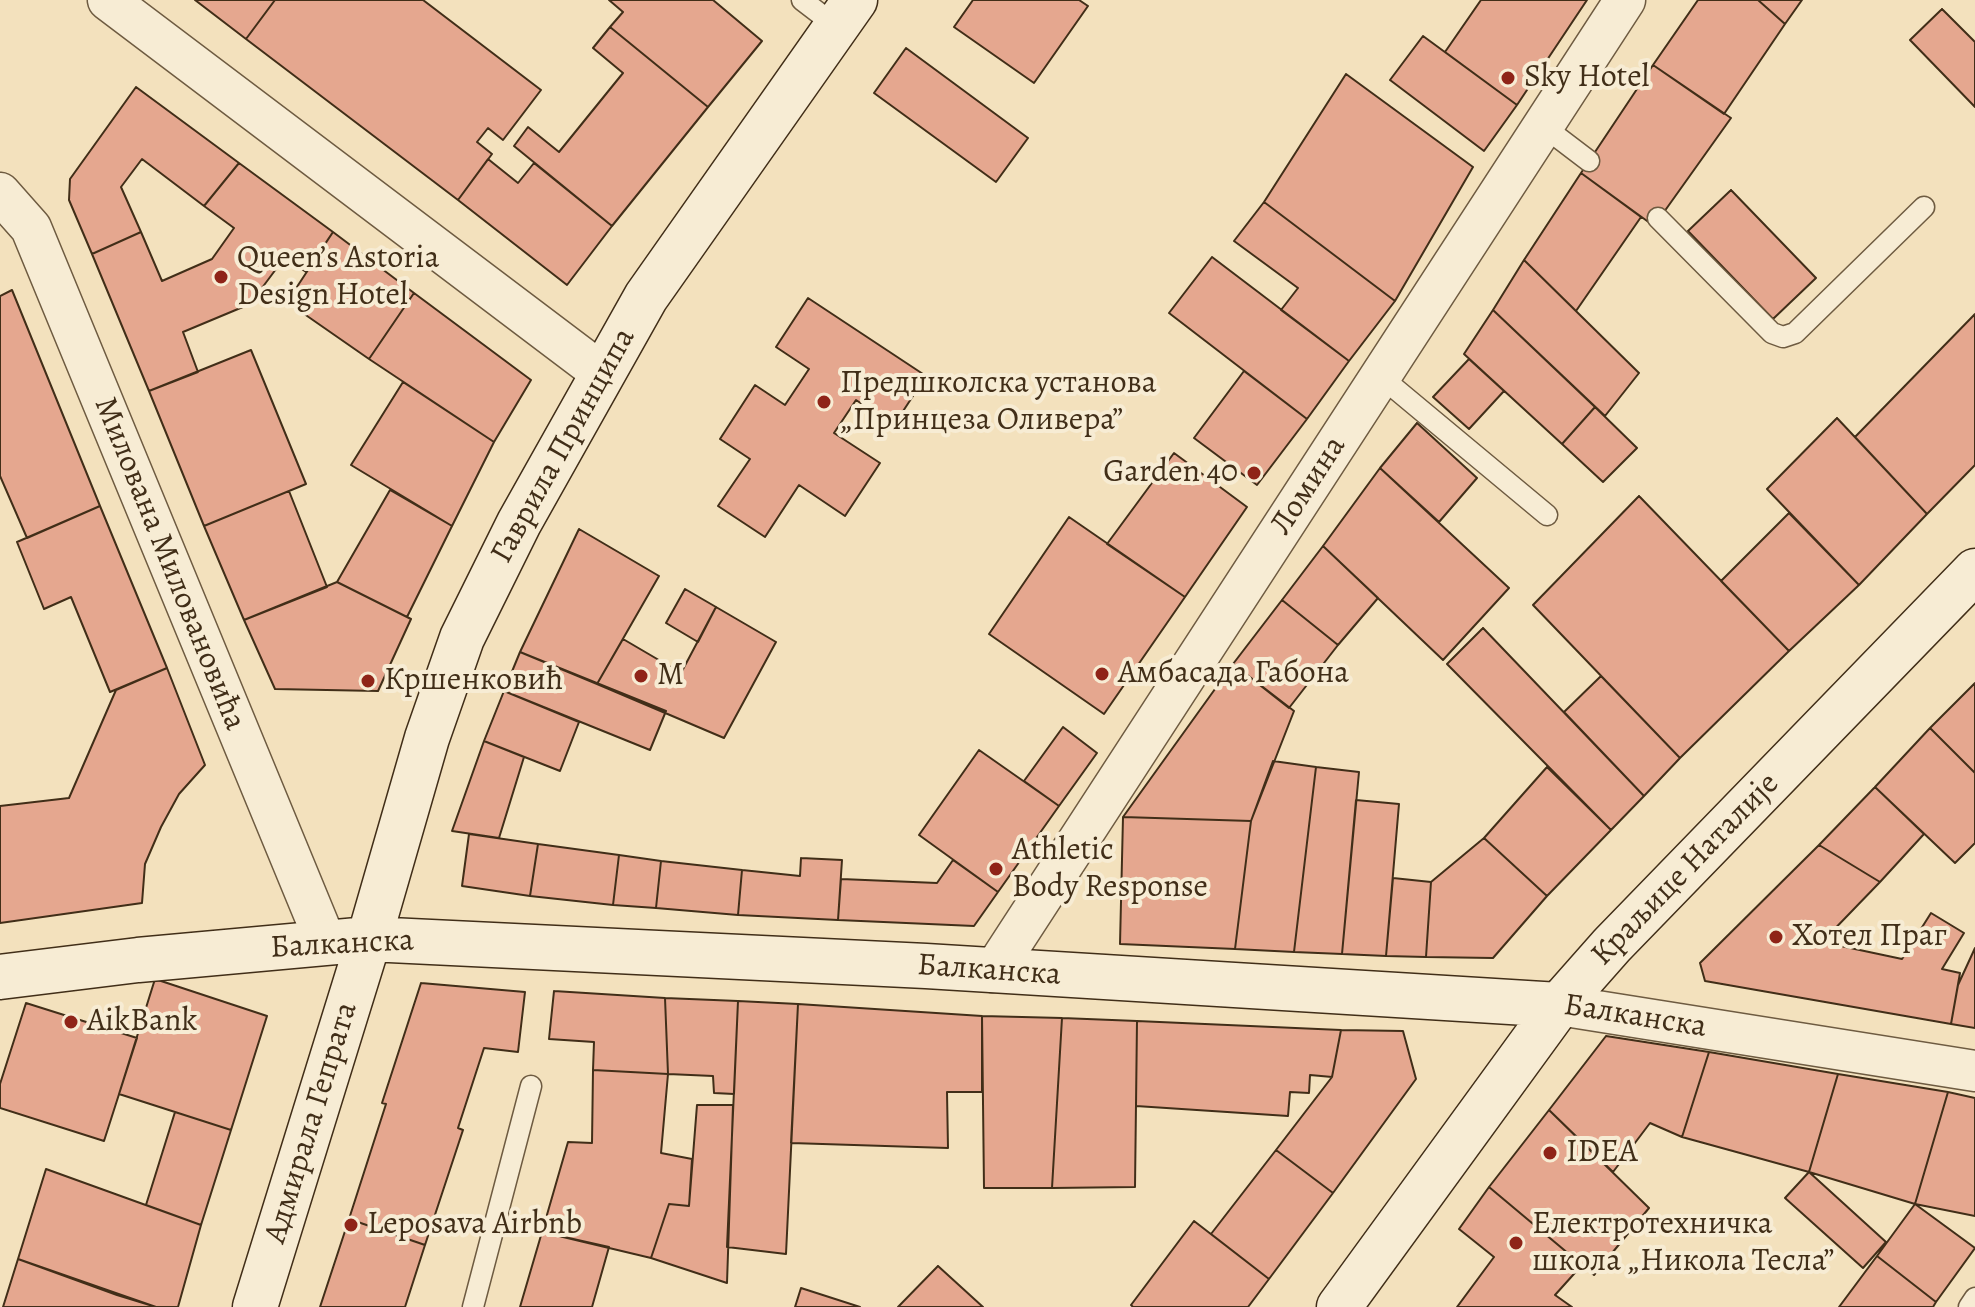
<!DOCTYPE html>
<meta charset="utf-8">
<style>
body{margin:0}
canvas{display:block;background:#f3e1bd}
</style>
<canvas width="1975" height="1307"></canvas>
<script>
const c = document.querySelector('canvas').getContext('2d');
c.lineJoin = 'round';
function fill(path, color) { c.fillStyle = color; c.fill(path, 'evenodd'); }
const toPath = rows => new Path2D(rows.map(r => 'M' + r).join(''));
function strokePath(path, color, width, dash) { c.strokeStyle = color; c.lineWidth = width; c.lineCap = dash ? 'butt' : 'round'; c.setLineDash(dash || []); c.stroke(path); }
function write(font, color, halo, rows, align = 'center') {
  c.font = font + ' Alegreya,serif'; c.lineWidth = 8; c.setLineDash([]); c.textBaseline = 'middle'; c.strokeStyle = halo; c.fillStyle = color; for (const [text, x, y, turn = 0] of rows) {
    c.save(); c.translate(x, y); c.rotate((+turn || 0) * Math.PI / 180); c.textAlign = isNaN(turn) ? turn : align; if (halo) c.strokeText(text, 0, 0); c.fillText(text, 0, 0); c.restore();
  }
}
const building = toPath([
 [195,0,275,0,246,39,195,0],
 [275,0,423,0,541,90,503,140,488,128,477,142,492,154,458,200,246,39,275,0],
 [609,0,713,0,762,41,708,107,610,27,623,12,609,0],
 [973,0,1079,0,1088,6,1034,83,954,27,973,0],
 [1481,0,1587,0,1517,105,1445,52,1481,0],
 [1698,0,1758,0,1785,24,1724,114,1653,65,1698,0],
 [1758,0,1802,0,1785,24,1758,0],
 [1942,9,1975,42,1975,107,1910,40,1942,9],
 [610,27,708,107,612,226,514,146,528,127,559,152,623,73,593,48,610,27],
 [1423,36,1517,105,1484,151,1390,80,1423,36],
 [906,48,1028,138,996,182,874,93,906,48],
 [1653,65,1731,118,1654,226,1581,173,1653,65],
 [1346,74,1473,167,1395,301,1264,202,1346,74],
 [136,87,239,163,204,206,142,159,121,187,141,232,92,254,69,200,70,179,136,87],
 [488,159,518,183,534,163,612,226,567,285,458,200,488,159],
 [239,163,333,232,306,272,285,257,250,304,183,332,198,372,149,391,92,254,141,232,162,281,212,259,234,228,204,206,239,163],
 [1581,173,1641,217,1576,311,1524,260,1581,173],
 [1731,190,1816,278,1773,319,1688,231,1731,190],
 [1264,202,1395,301,1349,361,1281,310,1298,288,1234,241,1264,202],
 [333,232,414,293,369,359,287,302,333,232],
 [1212,257,1349,361,1307,419,1169,313,1212,257],
 [1524,260,1639,373,1605,416,1493,310,1524,260],
 [12,290,100,506,27,538,0,476,0,296,12,290],
 [414,293,531,380,494,442,369,359,414,293],
 [808,298,926,376,894,425,856,400,834,433,880,463,845,516,799,485,765,537,718,506,750,459,720,439,755,385,785,405,809,369,776,347,808,298],
 [1493,310,1595,407,1562,444,1464,354,1493,310],
 [1975,314,1975,465,1927,514,1855,437,1975,314],
 [251,350,306,484,204,526,149,391,251,350],
 [1469,359,1504,391,1469,429,1433,397,1469,359],
 [1244,371,1307,419,1257,485,1194,438,1244,371],
 [403,382,494,442,452,526,351,465,403,382],
 [1595,407,1637,448,1603,482,1562,444,1595,407],
 [1837,418,1927,514,1859,585,1767,489,1837,418],
 [1417,423,1477,478,1439,522,1380,468,1417,423],
 [1174,453,1247,507,1185,597,1107,544,1174,453],
 [1380,468,1509,588,1443,660,1323,546,1380,468],
 [390,490,452,526,407,617,337,582,390,490],
 [289,491,327,587,244,620,204,526,289,491],
 [1639,496,1789,651,1680,758,1533,605,1639,496],
 [100,506,167,668,110,692,71,597,44,609,17,542,100,506],
 [1789,513,1859,585,1789,651,1721,581,1789,513],
 [1069,517,1185,597,1104,714,989,634,1069,517],
 [579,529,659,576,597,684,520,652,579,529],
 [1323,546,1378,598,1338,645,1282,600,1323,546],
 [337,582,411,619,378,691,275,689,244,620,337,582],
 [685,589,716,607,698,642,666,623,685,589],
 [1282,600,1338,645,1289,708,1233,664,1282,600],
 [716,607,776,642,724,738,597,684,623,639,681,673,716,607],
 [1483,628,1644,796,1611,830,1447,664,1483,628],
 [520,652,666,711,650,750,504,691,520,652],
 [1233,664,1294,711,1251,821,1123,817,1233,664],
 [167,668,205,765,179,794,161,827,145,864,142,903,0,923,0,806,69,798,116,690,167,668],
 [1601,676,1680,758,1644,796,1564,712,1601,676],
 [1975,683,1975,773,1930,728,1975,683],
 [504,691,579,722,560,771,484,741,504,691],
 [1063,727,1097,753,1059,806,1024,781,1063,727],
 [1930,728,1975,773,1975,843,1955,863,1875,787,1930,728],
 [484,741,524,757,499,838,452,831,484,741],
 [979,750,1059,806,998,892,919,835,979,750],
 [1273,761,1316,767,1294,952,1235,949,1251,821,1273,761],
 [1316,767,1359,772,1342,954,1294,952,1316,767],
 [1547,767,1611,830,1547,896,1484,838,1547,767],
 [1875,787,1924,834,1880,882,1819,845,1875,787],
 [1356,800,1399,804,1386,956,1342,954,1356,800],
 [1123,817,1251,821,1235,949,1120,944,1123,817],
 [469,834,538,844,530,896,462,886,469,834],
 [1484,838,1547,896,1493,958,1426,957,1431,882,1484,838],
 [538,844,619,855,613,905,530,896,538,844],
 [1819,845,1880,882,1822,942,1902,959,1931,913,1964,933,1942,969,1960,973,1951,1024,1705,981,1700,963,1819,845],
 [619,855,661,861,656,908,613,905,619,855],
 [801,858,842,860,838,920,738,915,742,870,800,876,801,858],
 [953,860,998,892,974,926,838,920,841,879,937,883,953,860],
 [661,861,742,870,738,915,656,908,661,861],
 [1393,878,1431,882,1426,957,1386,956,1393,878],
 [1975,948,1975,1028,1951,1024,1958,985,1975,948],
 [155,979,267,1016,231,1130,119,1094,155,979],
 [421,983,525,992,518,1052,484,1048,458,1128,463,1130,425,1245,349,1219,386,1104,382,1103,421,983],
 [554,991,665,998,668,1074,593,1070,594,1042,549,1039,554,991],
 [665,998,738,1001,734,1094,714,1093,713,1076,668,1074,665,998],
 [738,1001,798,1004,786,1254,727,1247,738,1001],
 [26,1003,137,1038,104,1141,0,1108,0,1084,26,1003],
 [798,1004,982,1016,982,1092,947,1092,948,1148,791,1143,798,1004],
 [982,1016,1062,1018,1052,1188,984,1188,982,1016],
 [1062,1018,1137,1021,1135,1187,1052,1188,1062,1018],
 [1137,1021,1318,1029,1341,1030,1332,1077,1310,1075,1309,1093,1290,1092,1288,1116,1136,1106,1137,1021],
 [1341,1030,1403,1031,1416,1079,1333,1193,1276,1150,1332,1077,1341,1030],
 [1606,1036,1709,1052,1682,1137,1650,1123,1613,1172,1549,1110,1606,1036],
 [1709,1052,1838,1074,1809,1172,1682,1137,1709,1052],
 [593,1070,668,1074,661,1153,692,1159,689,1206,669,1204,651,1258,542,1232,568,1142,592,1143,593,1070],
 [1838,1074,1948,1092,1915,1204,1809,1172,1838,1074],
 [1948,1092,1975,1098,1975,1216,1915,1204,1948,1092],
 [697,1105,733,1105,727,1283,651,1258,669,1204,689,1206,697,1105],
 [1549,1110,1649,1208,1594,1275,1489,1187,1549,1110],
 [175,1112,231,1130,201,1225,146,1205,175,1112],
 [1276,1150,1333,1193,1269,1279,1211,1234,1276,1150],
 [46,1169,201,1225,178,1307,156,1307,18,1259,46,1169],
 [1809,1172,1886,1242,1863,1268,1785,1198,1809,1172],
 [1489,1187,1582,1265,1555,1295,1572,1307,1457,1307,1494,1257,1459,1229,1489,1187],
 [1915,1204,1975,1248,1936,1302,1877,1256,1915,1204],
 [349,1219,425,1245,405,1307,320,1307,349,1219],
 [1194,1221,1269,1279,1248,1307,1133,1307,1131,1305,1194,1221],
 [542,1232,609,1247,592,1307,520,1307,542,1232],
 [1877,1256,1936,1302,1933,1307,1839,1307,1877,1256],
 [18,1259,117,1295,156,1307,3,1307,18,1259],
 [938,1266,983,1307,898,1307,938,1266],
 [801,1288,860,1307,795,1307,801,1288]
]);
fill(building, '#e5a78f');
strokePath(building, '#412e18', 2);
const lane = toPath([
 [802,0,836,26],
 [1543,126,1589,161],
 [1658,218,1772,333,1783,337,1795,333,1924,207],
 [1380,376,1547,515],
 [473,1307,531,1086],
 [1969,1307,1975,1298]
]);
const street = toPath([
 [108,0,603,374],
 [0,193,31,228,326,943],
 [993,972,1625,0],
 [1559,1005,1975,1071]
]);
const secondary = toPath([
 [0,977,138,960,369,939,926,966,1559,1005],
 [255,1307,369,939,427,738,462,638,519,523,646,297,855,0],
 [1339,1307,1559,1005,1612,945,1975,571]
]);
strokePath(lane, '#6e5b41', 23);
strokePath(street, '#6e5b41', 43);
strokePath(secondary, '#412e18', 47);
strokePath(lane, '#f7ecd4', 20);
strokePath(street, '#f7ecd4', 40);
strokePath(secondary, '#f7ecd4', 44);
for (const [x, y, r, color] of [
 [1508,78,8,"#8f2418"],
 [221,277,8,"#8f2418"],
 [824,402,8,"#8f2418"],
 [1254,473,8,"#8f2418"],
 [1102,674,8,"#8f2418"],
 [641,676,8,"#8f2418"],
 [368,681,8,"#8f2418"],
 [996,869,8,"#8f2418"],
 [1776,937,8,"#8f2418"],
 [71,1022,8,"#8f2418"],
 [1550,1153,8,"#8f2418"],
 [351,1225,8,"#8f2418"],
 [1516,1243,8,"#8f2418"]
]) { const dot = new Path2D(); dot.arc(x, y, r, 0, 2 * Math.PI); c.fillStyle = color; c.fill(dot); strokePath(dot, '#f7ecd4', 3); }
write('32px', '#412e18', '#f7ecd4', [
 ["Sky Hotel",1524,78],
 ["Queen’s Astoria",237,259],
 ["Design Hotel",237,296],
 ["Предшколска установа",840,384],
 ["„Принцеза Оливера”",840,421],
 ["Garden 40",1238,473,"right"],
 ["Амбасада Габона",1118,674],
 ["M",657,676],
 ["Кршенковић",384,681],
 ["Athletic",1012,851],
 ["Body Response",1012,888],
 ["Хотел Праг",1792,937],
 ["AikBank",87,1022],
 ["IDEA",1566,1153],
 ["Leposava Airbnb",367,1225],
 ["Електротехничка",1532,1225],
 ["школа „Никола Тесла”",1532,1262]
], 'left');
write('32px', '#412e18', '#f7ecd4', [
 ["Гаврила Принципа",564,446,-61],
 ["Ломина",1309,486,-57],
 ["Милована Миловановића",169,564,68],
 ["Краљице Наталије",1686,870,-46],
 ["Балканска",342,945,-3],
 ["Балканска",989,971,4],
 ["Балканска",1635,1017,9],
 ["Адмирала Гепрата",312,1123,-73]
]);
</script>
